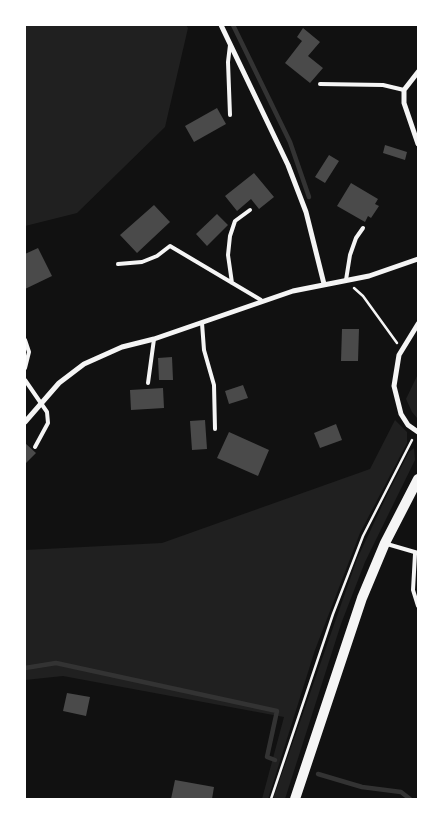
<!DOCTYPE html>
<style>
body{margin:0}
#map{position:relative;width:443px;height:824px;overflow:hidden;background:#111;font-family:Georgia,serif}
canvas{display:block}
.frame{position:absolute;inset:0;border:26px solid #fff;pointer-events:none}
</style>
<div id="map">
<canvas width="443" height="824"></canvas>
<div class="frame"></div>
</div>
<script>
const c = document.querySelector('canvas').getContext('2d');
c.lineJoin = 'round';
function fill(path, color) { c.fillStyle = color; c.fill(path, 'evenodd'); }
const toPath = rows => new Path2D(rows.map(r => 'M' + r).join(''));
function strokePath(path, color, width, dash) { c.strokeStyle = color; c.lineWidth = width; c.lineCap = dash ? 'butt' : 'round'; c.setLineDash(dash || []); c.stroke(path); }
fill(toPath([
 [25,25,186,25,188,28,165,127,77,213,25,226],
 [418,374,418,418,417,418,412,412,406,399],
 [395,420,407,432,407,443,360,533,315,650,268,799,262,799,284,717,63,676,25,680,25,550,162,543,370,469],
 [414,448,415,460,365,562,341,624,285,799,273,799,357,559,388,493,409,452]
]), '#202020');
strokePath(toPath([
 [233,25,290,142,309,197],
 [25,668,56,663,277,711,267,757,275,760],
 [318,774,362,787,401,792,410,799]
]), '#333', 4.5);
fill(toPath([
 [303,28,320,42,308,56,323,68,310,83,285,63,302,41,297,37],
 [217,108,226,124,194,142,185,126],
 [385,145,407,152,405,160,383,153],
 [329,155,339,161,325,183,315,177],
 [254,173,274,197,259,209,251,199,237,211,225,196],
 [351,183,378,199,375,204,379,206,371,218,368,216,365,222,337,206],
 [154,205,170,222,137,253,120,235],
 [217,214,228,225,207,246,196,234],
 [38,248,52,276,25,289,25,254],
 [342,329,359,329,358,361,341,361],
 [172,357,173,380,159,380,158,358],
 [243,385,248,398,229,404,225,391],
 [163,388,164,408,131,410,130,390],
 [205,420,207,449,192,450,190,421],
 [336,424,342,440,320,448,314,433],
 [229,432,269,450,258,476,217,458],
 [25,443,36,453,25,464],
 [67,693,90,697,86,716,63,711],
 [175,780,214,787,212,799,171,799]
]), '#4a4a4a');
strokePath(toPath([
 [354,288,363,296,397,343],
 [271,799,333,614,363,536,412,440]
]), '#f5f5f5', 2.5);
strokePath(toPath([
 [230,45,228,62,230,115],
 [320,84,383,85,404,90],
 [118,264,142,262,157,256,170,246,261,300],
 [346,280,350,255,356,238,363,228],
 [232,283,228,255,230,236,235,221,250,210],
 [202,323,204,350,214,385,215,429],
 [25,340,29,352,25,368],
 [25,380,47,412,48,423,35,447],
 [148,383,154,339],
 [387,544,418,553],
 [415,554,413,590,418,606]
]), '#f5f5f5', 4);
strokePath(toPath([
 [221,25,288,165,306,212,324,284],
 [418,72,404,90,404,103,418,144],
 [418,324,399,355,394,386,401,414,408,425,418,432],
 [25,422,59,383,84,364,122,347,154,339,293,291,369,276,418,259]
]), '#f5f5f5', 5);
strokePath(toPath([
 [295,799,362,598,385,543,418,479]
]), '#f5f5f5', 10);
</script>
